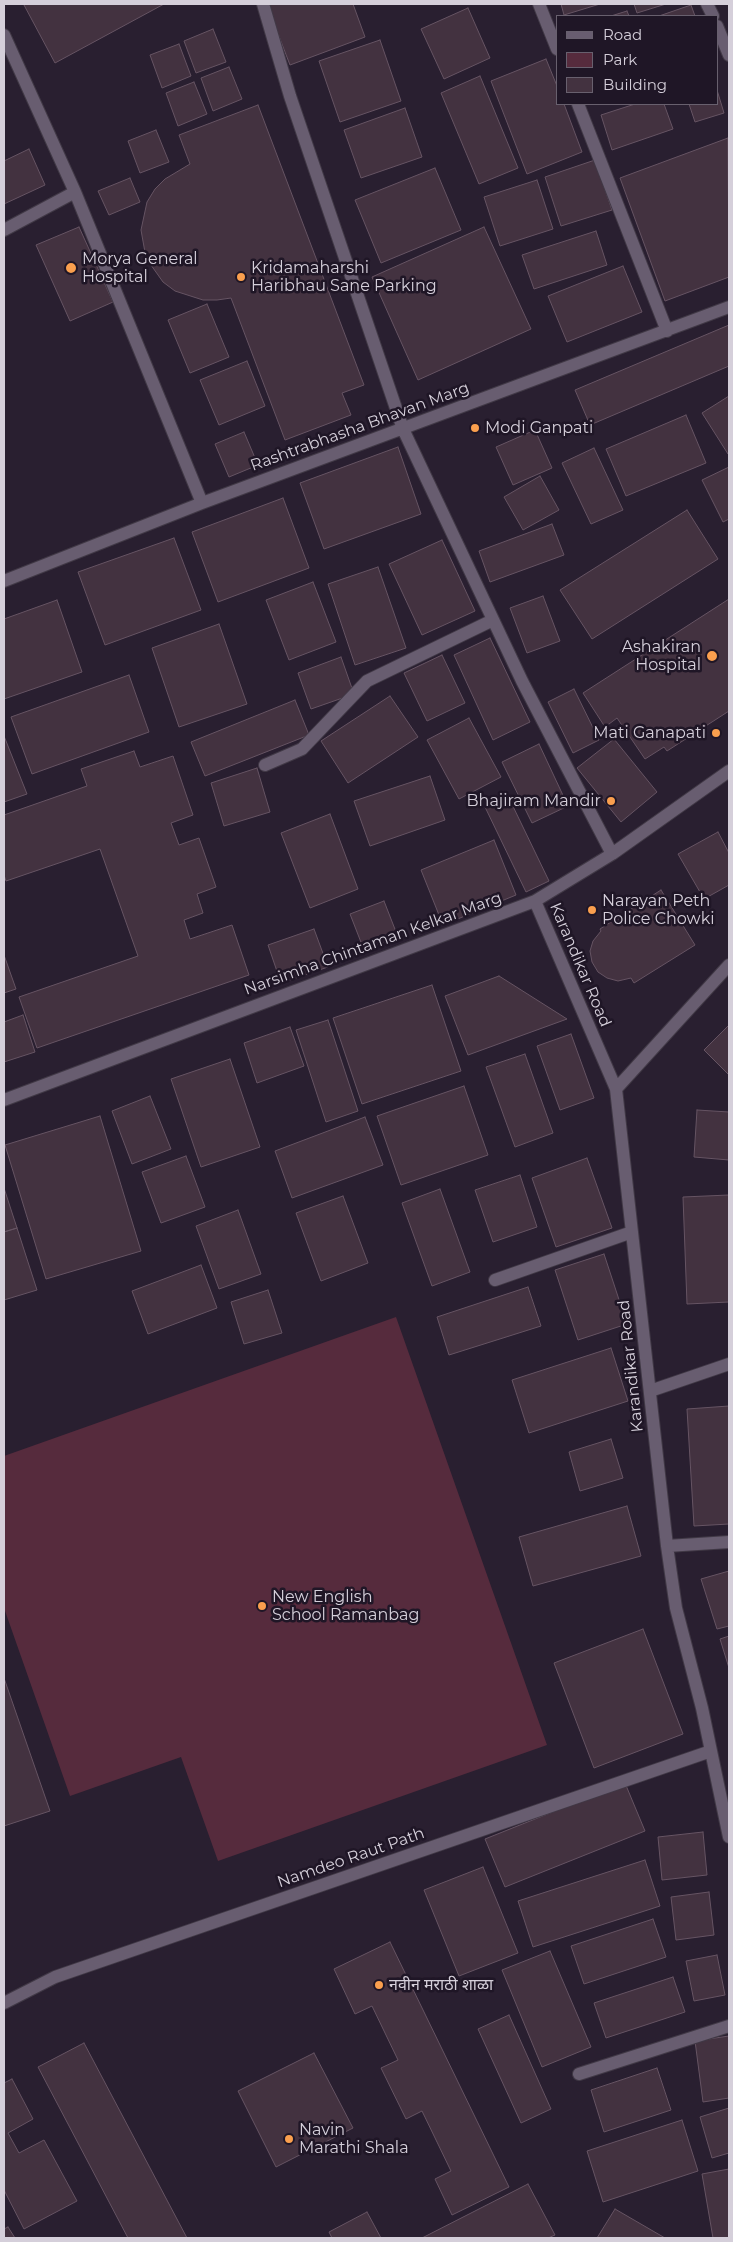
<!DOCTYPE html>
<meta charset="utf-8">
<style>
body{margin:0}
#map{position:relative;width:733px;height:2242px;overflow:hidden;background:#291f30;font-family:Montserrat,sans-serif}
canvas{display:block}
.frame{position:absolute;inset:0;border:5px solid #d5cfda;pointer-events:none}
.legend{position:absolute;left:556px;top:15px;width:162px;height:90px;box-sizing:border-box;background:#1f1626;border:1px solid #68606e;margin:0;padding:6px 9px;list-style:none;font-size:15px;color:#d5cfda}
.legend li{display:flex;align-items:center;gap:10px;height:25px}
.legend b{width:25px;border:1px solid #68606e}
</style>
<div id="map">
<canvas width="733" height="2242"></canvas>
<div class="frame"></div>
<ul class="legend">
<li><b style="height:6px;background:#685d70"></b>Road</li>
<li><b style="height:14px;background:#562b3d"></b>Park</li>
<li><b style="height:14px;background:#433240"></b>Building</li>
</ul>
</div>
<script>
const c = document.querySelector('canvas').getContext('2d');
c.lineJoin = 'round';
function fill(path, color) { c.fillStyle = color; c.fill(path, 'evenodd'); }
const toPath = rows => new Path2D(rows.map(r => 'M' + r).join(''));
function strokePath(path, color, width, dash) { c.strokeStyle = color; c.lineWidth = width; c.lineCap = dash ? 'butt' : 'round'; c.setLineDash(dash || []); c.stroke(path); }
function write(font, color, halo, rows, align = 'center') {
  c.font = font + ' Montserrat,"Noto Sans Devanagari",sans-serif'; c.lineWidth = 5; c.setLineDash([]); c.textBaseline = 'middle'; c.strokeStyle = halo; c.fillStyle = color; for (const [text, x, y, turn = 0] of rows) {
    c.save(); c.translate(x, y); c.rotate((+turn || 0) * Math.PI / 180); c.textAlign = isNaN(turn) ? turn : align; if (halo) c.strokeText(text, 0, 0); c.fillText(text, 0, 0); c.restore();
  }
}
fill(toPath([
 [396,1317,547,1745,218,1861,181,1757,70,1796,4,1608,4,1456]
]), '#562b3d');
const building = toPath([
 [25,4,164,4,55,63,24,5,25,4],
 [270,4,353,4,365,37,290,65,267,5,270,4],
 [561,4,600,4,564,15,561,4],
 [634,4,666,4,637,13,634,4],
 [691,5,695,16,659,16,691,5],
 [468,8,490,58,444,79,421,29,468,8],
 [627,11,629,16,611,16,627,11],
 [213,29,226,62,196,73,184,41,213,29],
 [380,40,401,101,340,122,319,61,380,40],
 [179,44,191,76,162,88,150,55,179,44],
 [546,59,557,86,557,104,564,104,582,152,527,174,491,81,546,59],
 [229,67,242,99,213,111,201,78,229,67],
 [480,76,518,168,479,184,441,93,480,76],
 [194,82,207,114,178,126,166,93,194,82],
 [717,90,724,113,695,122,689,104,717,104,717,90],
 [635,104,664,104,673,129,612,150,601,115,635,104],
 [258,105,364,385,342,393,351,415,285,440,231,298,217,300,203,300,175,291,163,282,146,258,141,230,147,202,155,189,165,179,190,164,179,135,258,105],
 [405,108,422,157,361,178,344,130,405,108],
 [156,130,169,162,140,173,128,141,156,130],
 [728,138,729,277,665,301,620,178,728,138],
 [29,149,45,185,4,204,4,161,29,149],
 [595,160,612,210,561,226,545,177,595,160],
 [435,168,461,230,381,263,355,200,435,168],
 [130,178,140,202,109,215,98,191,130,178],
 [537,180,553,229,500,246,484,197,537,180],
 [79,227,113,302,70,321,36,245,79,227],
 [484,227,531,329,418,380,372,277,484,227],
 [596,231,607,265,534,289,522,255,596,231],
 [623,266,642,312,567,342,548,296,623,266],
 [207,304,229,357,190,373,168,320,207,304],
 [729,325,729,366,590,425,575,390,729,325],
 [247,361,265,406,219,425,200,380,247,361],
 [729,396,729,453,728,454,702,413,729,396],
 [686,415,706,463,626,496,606,449,686,415],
 [535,430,552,468,513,485,496,447,535,430],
 [244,432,258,465,229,477,215,444,244,432],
 [398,447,421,514,324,549,300,483,398,447],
 [594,448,623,510,591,524,562,463,594,448],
 [729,467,729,519,723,522,702,480,729,467],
 [540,476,559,510,523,530,504,497,540,476],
 [283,498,309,568,218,602,192,532,283,498],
 [687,510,718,559,592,639,560,590,687,510],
 [552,524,564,555,490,582,479,551,552,524],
 [174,538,201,610,105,645,78,572,174,538],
 [442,540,475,611,422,635,389,564,442,540],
 [378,567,406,648,355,665,328,584,378,567],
 [313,582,336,642,289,660,266,600,313,582],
 [543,596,560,641,527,653,510,608,543,596],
 [729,599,729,711,667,751,664,747,645,759,617,718,605,727,583,693,729,599],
 [57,600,82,672,4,699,4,619,57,600],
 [219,624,247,704,179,727,152,648,219,624],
 [490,638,530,722,493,740,454,655,490,638],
 [442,655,465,703,427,721,404,673,442,655],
 [341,657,354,694,311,709,298,673,341,657],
 [129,675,149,732,32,774,11,717,129,675],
 [574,689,599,740,573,753,548,702,574,689],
 [390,696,418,737,348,783,321,741,390,696],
 [295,700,309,735,205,776,191,742,295,700],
 [469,718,501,777,459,799,427,740,469,718],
 [4,736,27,794,4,802,4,736],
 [614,739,657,792,621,822,577,768,614,739],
 [539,744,568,806,532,823,502,762,539,744],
 [134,751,140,767,173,756,193,815,171,823,179,845,199,838,216,887,197,894,203,913,184,920,190,939,232,925,249,975,37,1048,19,997,138,956,100,849,6,881,4,875,4,815,87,786,81,769,134,751],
 [257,768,270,812,224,826,211,783,257,768],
 [430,776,445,820,370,846,354,801,430,776],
 [508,796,549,881,526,892,485,807,508,796],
 [330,814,358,889,310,908,281,833,330,814],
 [718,832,729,853,729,885,704,899,678,854,718,832],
 [494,840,516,895,443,925,421,870,494,840],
 [661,890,695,945,634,983,631,978,618,981,607,978,598,972,592,962,590,951,593,941,601,931,600,929,661,890],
 [384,901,398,937,364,950,350,914,384,901],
 [314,929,328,967,281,983,268,945,314,929],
 [4,955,16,989,4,993,4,955],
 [499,976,567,1019,468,1055,445,996,499,976],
 [432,985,461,1071,362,1104,333,1018,432,985],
 [23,1015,35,1052,4,1062,4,1022,23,1015],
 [328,1020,358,1111,326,1122,296,1030,328,1020],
 [729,1025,729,1075,704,1050,729,1025],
 [290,1027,304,1066,257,1083,244,1043,290,1027],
 [571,1034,594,1098,560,1110,537,1046,571,1034],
 [525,1054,553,1133,515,1147,486,1067,525,1054],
 [230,1059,260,1147,201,1167,171,1079,230,1059],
 [464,1086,488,1155,401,1185,377,1116,464,1086],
 [150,1096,171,1149,132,1164,112,1111,150,1096],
 [697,1110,729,1112,729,1160,694,1157,697,1110],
 [100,1116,141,1251,46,1279,5,1145,100,1116],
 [365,1117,383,1165,292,1198,275,1151,365,1117],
 [186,1156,205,1207,161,1223,142,1172,186,1156],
 [587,1158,612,1228,556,1247,532,1178,587,1158],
 [520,1175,537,1227,493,1242,475,1190,520,1175],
 [4,1188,17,1228,4,1232,4,1188],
 [440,1189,470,1272,432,1286,402,1203,440,1189],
 [729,1195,729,1302,687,1304,683,1197,729,1195],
 [343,1196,368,1263,321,1281,296,1213,343,1196],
 [238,1210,261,1274,219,1289,196,1226,238,1210],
 [17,1228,37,1290,4,1300,4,1232,17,1228],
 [604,1254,627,1324,578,1340,555,1270,604,1254],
 [201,1265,217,1308,148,1334,132,1291,201,1265],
 [528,1287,541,1326,449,1355,437,1317,528,1287],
 [268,1290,282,1333,244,1344,231,1302,268,1290],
 [611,1348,628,1401,529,1433,512,1380,611,1348],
 [729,1406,729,1524,694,1526,687,1409,729,1406],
 [611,1439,623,1478,580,1491,569,1452,611,1439],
 [627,1506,641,1556,533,1586,519,1537,627,1506],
 [729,1571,729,1626,717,1629,701,1579,729,1571],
 [643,1629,683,1734,594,1768,554,1663,643,1629],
 [729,1636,729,1668,720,1639,729,1636],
 [4,1678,50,1811,4,1826,4,1678],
 [625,1783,645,1831,505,1887,485,1839,625,1783],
 [703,1832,707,1875,662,1880,658,1837,703,1832],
 [645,1860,660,1906,533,1947,518,1901,645,1860],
 [483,1867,518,1953,459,1976,424,1890,483,1867],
 [709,1892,714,1935,676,1940,671,1897,709,1892],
 [653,1919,666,1957,584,1984,571,1946,653,1919],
 [390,1942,509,2187,452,2215,435,2179,451,2171,422,2111,406,2119,381,2068,398,2060,372,2006,355,2014,334,1969,390,1942],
 [550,1951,591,2047,542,2067,502,1970,550,1951],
 [717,1955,725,1995,694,2001,686,1961,717,1955],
 [673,1977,685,2012,606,2038,594,2003,673,1977],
 [509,2015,551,2109,521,2123,478,2029,509,2015],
 [729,2036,729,2098,703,2102,695,2041,729,2036],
 [84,2043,187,2238,128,2238,38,2067,84,2043],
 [314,2053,353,2128,276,2167,238,2091,314,2053],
 [657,2068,671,2110,604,2132,591,2090,657,2068],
 [12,2079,33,2119,8,2133,19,2153,44,2140,77,2201,24,2229,4,2190,4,2083,12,2079],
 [729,2108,729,2153,712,2158,700,2117,729,2108],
 [682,2120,698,2171,603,2202,587,2151,682,2120],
 [729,2169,729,2238,713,2238,702,2174,729,2169],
 [528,2184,555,2235,548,2238,422,2238,528,2184],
 [615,2209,665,2238,597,2238,615,2209],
 [367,2212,381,2238,332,2238,329,2232,367,2212],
 [8,2227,15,2238,4,2238,4,2229,8,2227]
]);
fill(building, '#433240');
strokePath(building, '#665463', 1);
const minor = toPath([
 [263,4,290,96,403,429,522,681,612,854],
 [539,4,557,49],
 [707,4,713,16],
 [717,26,729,55],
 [4,35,75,192,202,503],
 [578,104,667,331],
 [4,230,75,192],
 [4,581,202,503,729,307],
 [265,765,302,749,367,681,493,620],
 [535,901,616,1089,667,1546,676,1608,702,1708,729,1837],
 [616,1089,729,965],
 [4,1100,535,901,612,854,729,771],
 [495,1280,632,1232],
 [650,1391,729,1364],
 [667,1546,729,1542],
 [4,2003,55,1977,711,1751],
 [579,2074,729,2026]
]);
strokePath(minor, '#413946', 14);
strokePath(minor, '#685d70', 12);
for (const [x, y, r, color] of [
 [71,268,6,"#fa9f4e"],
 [241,277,5,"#fa9f4e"],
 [475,428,5,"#fa9f4e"],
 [712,656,6,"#fa9f4e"],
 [716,733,5,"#fa9f4e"],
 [611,801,5,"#fa9f4e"],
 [592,910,5,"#fa9f4e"],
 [262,1606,5,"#fa9f4e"],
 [379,1985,5,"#fa9f4e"],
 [289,2139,5,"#fa9f4e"]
]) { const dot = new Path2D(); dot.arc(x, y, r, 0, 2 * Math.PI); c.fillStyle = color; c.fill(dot); strokePath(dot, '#1f1626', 2); }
write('16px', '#d5cfda', '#1f1626', [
 ["Morya General",82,259],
 ["Hospital",82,277],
 ["Kridamaharshi",251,268],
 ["Haribhau Sane Parking",251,286],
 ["Modi Ganpati",485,428],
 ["Ashakiran",701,647,"right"],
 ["Hospital",701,665,"right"],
 ["Mati Ganapati",706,733,"right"],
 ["Bhajiram Mandir",601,801,"right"],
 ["Narayan Peth",602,901],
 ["Police Chowki",602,919],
 ["New English",272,1597],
 ["School Ramanbag",272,1615],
 ["नवीन मराठी शाळा",389,1985],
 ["Navin",299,2130],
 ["Marathi Shala",299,2148]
], 'left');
write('16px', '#d5cfda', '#1f1626', [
 ["Rashtrabhasha Bhavan Marg",360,427,-20],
 ["Narsimha Chintaman Kelkar Marg",373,944,-20],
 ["Karandikar Road",580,965,67],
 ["Karandikar Road",631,1366,-96],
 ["Namdeo Raut Path",351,1858,-19]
]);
</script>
